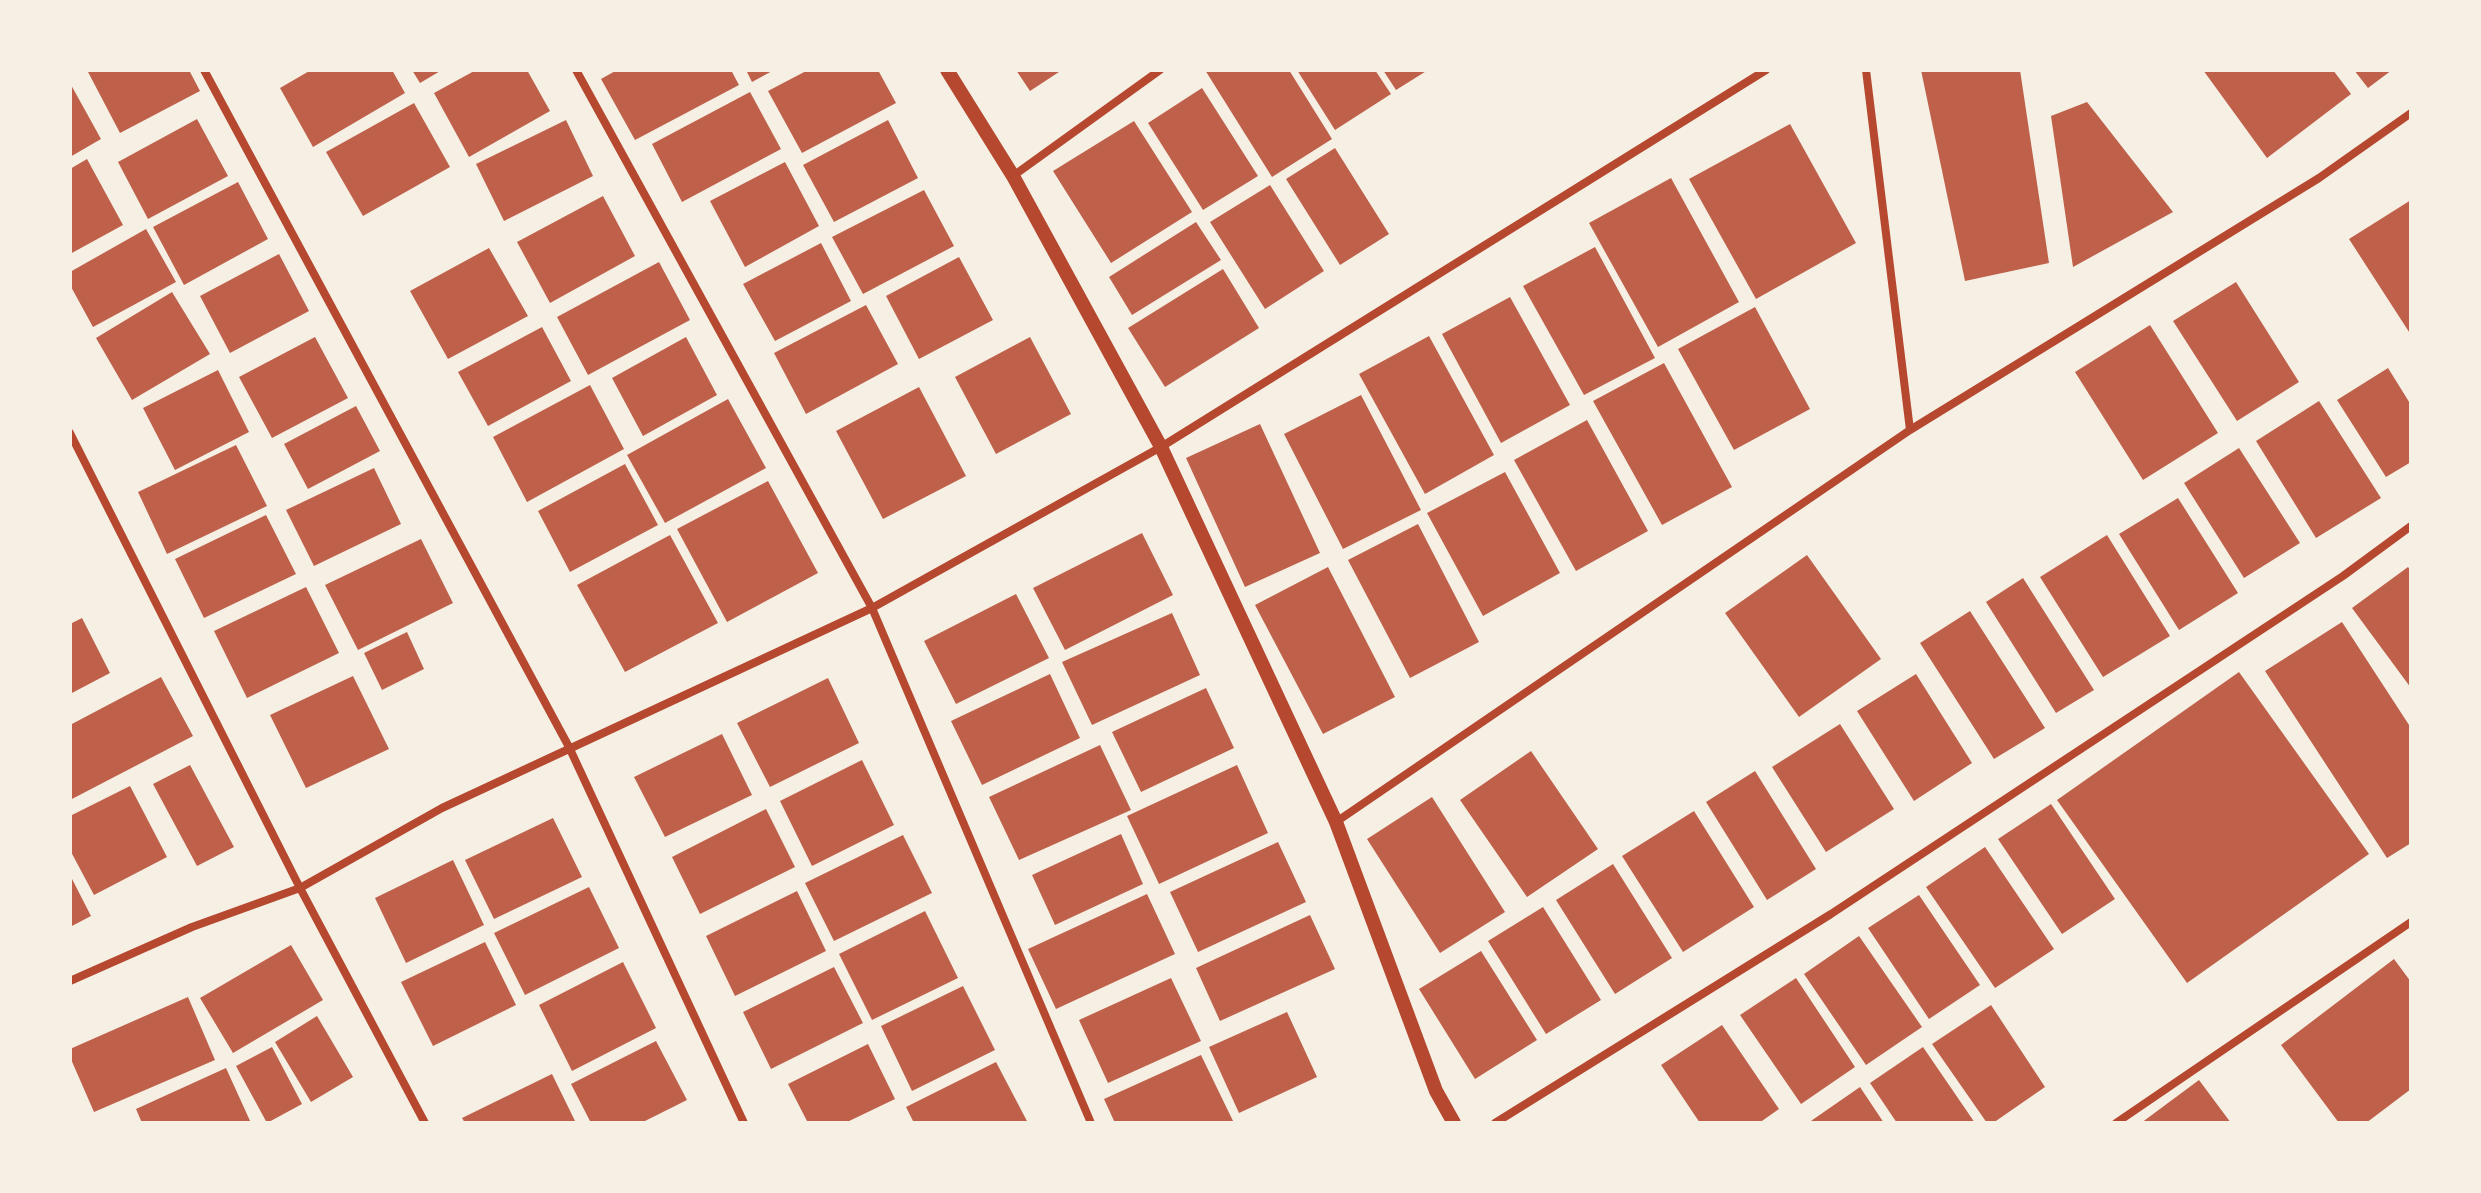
<!DOCTYPE html>
<style>
body{margin:0}
#map{position:relative;width:2481px;height:1193px;overflow:hidden;background:#f6efe4;font-family:Roboto,sans-serif}
canvas{display:block}
.frame{position:absolute;inset:0;border:72px solid #f6efe4;pointer-events:none}
</style>
<div id="map">
<canvas width="2481" height="1193"></canvas>
<div class="frame"></div>
</div>
<script>
const c = document.querySelector('canvas').getContext('2d');
c.lineJoin = 'round';
function fill(path, color) { c.fillStyle = color; c.fill(path, 'evenodd'); }
const toPath = rows => new Path2D(rows.map(r => 'M' + r).join(''));
function strokePath(path, color, width, dash) { c.strokeStyle = color; c.lineWidth = width; c.lineCap = dash ? 'butt' : 'round'; c.setLineDash(dash || []); c.stroke(path); }
fill(toPath([
 [87,70,189,70,200,91,120,133],
 [311,70,392,70,405,93,313,147,280,88],
 [412,70,442,70,420,83],
 [476,70,527,70,550,111,469,157,434,93],
 [617,70,731,70,739,85,635,140,601,79],
 [746,70,774,70,752,82],
 [808,70,878,70,896,103,802,153,768,91],
 [1016,70,1062,70,1030,91],
 [1205,70,1289,70,1332,139,1272,177],
 [1297,70,1375,70,1391,94,1335,130],
 [1383,70,1428,70,1396,90],
 [1921,70,2020,70,2049,263,1965,281],
 [2203,70,2333,70,2351,94,2267,158],
 [2354,70,2392,70,2368,88],
 [70,83,101,139,70,157],
 [1202,88,1258,176,1203,210,1148,123],
 [750,92,781,149,682,202,652,144],
 [2087,102,2173,212,2073,267,2051,116],
 [414,103,450,167,363,216,326,152],
 [197,119,228,176,148,219,118,162],
 [566,120,593,176,504,221,476,164],
 [888,120,918,178,834,222,803,165],
 [1134,121,1192,212,1111,263,1053,171],
 [1790,124,1856,243,1756,299,1689,179],
 [1335,148,1389,234,1340,265,1286,179],
 [87,159,123,225,70,254,70,169],
 [785,162,819,226,745,267,710,201],
 [1671,178,1739,302,1658,347,1589,223],
 [238,182,268,239,184,285,153,227],
 [1270,185,1324,271,1265,309,1210,222],
 [924,190,954,246,863,294,832,237],
 [603,196,635,256,550,303,517,242],
 [2411,200,2411,335,2349,239],
 [1196,222,1221,260,1132,315,1109,277],
 [146,229,176,282,93,327,70,285,70,272],
 [821,243,851,301,775,341,743,284],
 [1595,247,1655,358,1584,395,1523,286],
 [489,248,528,316,448,359,410,291],
 [279,254,309,311,230,353,200,296],
 [959,257,993,320,919,359,886,296],
 [659,262,690,320,588,375,557,317],
 [1223,269,1259,328,1165,387,1128,328],
 [2236,282,2299,382,2237,421,2173,321],
 [172,292,210,354,132,400,96,338],
 [1510,297,1570,405,1501,443,1442,334],
 [866,305,898,364,806,414,774,353],
 [1755,307,1810,409,1734,450,1678,349],
 [2150,325,2218,433,2143,480,2075,372],
 [542,327,571,381,488,426,458,372],
 [1429,336,1494,455,1425,494,1359,374],
 [315,337,348,398,272,438,239,377],
 [686,337,717,395,643,436,612,378],
 [1030,337,1071,414,996,454,955,377],
 [1664,363,1732,487,1662,525,1593,401],
 [2388,368,2411,405,2411,462,2386,477,2337,400],
 [218,370,249,432,175,470,143,408],
 [590,385,624,449,527,502,493,437],
 [919,387,966,476,883,519,836,431],
 [1361,395,1421,510,1343,549,1284,434],
 [728,399,766,468,665,523,627,455],
 [2319,401,2381,498,2316,538,2256,441],
 [356,406,380,451,308,489,284,444],
 [1587,420,1648,531,1576,571,1514,460],
 [1260,424,1320,553,1245,587,1186,458],
 [236,445,267,506,167,554,138,492],
 [2239,448,2300,543,2244,578,2184,483],
 [625,464,658,525,570,572,538,511],
 [374,468,401,524,314,566,286,510],
 [1505,472,1560,573,1483,616,1427,513],
 [768,481,818,573,727,622,677,529],
 [2178,498,2238,593,2179,630,2119,534],
 [266,515,296,574,204,618,175,559],
 [1418,524,1479,642,1410,678,1348,560],
 [1142,533,1173,595,1065,650,1033,588],
 [670,535,718,623,625,672,577,585],
 [2107,535,2170,636,2103,677,2040,577],
 [421,539,453,603,358,650,325,585],
 [1807,555,1881,659,1799,717,1725,613],
 [1328,567,1395,697,1323,734,1255,605],
 [2408,567,2411,571,2411,688,2352,608],
 [2023,578,2094,690,2056,713,1986,602],
 [306,587,339,653,247,698,214,631],
 [1016,594,1049,658,956,704,924,641],
 [1970,611,2045,728,1994,759,1920,643],
 [1172,613,1200,675,1092,725,1062,662],
 [82,618,110,673,70,694,70,624],
 [2342,622,2411,728,2411,843,2387,858,2265,671],
 [407,632,424,669,382,690,364,653],
 [2239,672,2369,854,2187,983,2057,800],
 [1050,674,1080,738,982,785,951,721],
 [1916,674,1972,763,1914,801,1857,711],
 [353,676,389,749,306,788,270,715],
 [161,677,193,736,70,800,70,725],
 [828,678,859,743,770,787,737,723],
 [1206,688,1234,748,1141,792,1112,732],
 [1840,724,1894,809,1826,852,1772,767],
 [722,734,752,795,665,837,634,777],
 [1100,745,1131,810,1019,860,989,797],
 [1531,751,1598,849,1527,897,1460,800],
 [862,760,894,825,812,866,780,801],
 [190,765,234,847,197,866,153,784],
 [1237,765,1268,833,1159,884,1127,816],
 [1755,771,1816,869,1767,900,1706,802],
 [130,786,167,857,94,895,70,850,70,816],
 [1432,797,1505,912,1440,953,1367,839],
 [2051,804,2115,899,2062,934,1998,839],
 [766,809,795,867,700,914,672,857],
 [1694,811,1754,907,1683,952,1622,856],
 [553,818,582,877,494,919,465,860],
 [1121,834,1143,884,1055,925,1032,875],
 [903,835,932,893,834,941,805,883],
 [1278,842,1306,902,1198,952,1170,892],
 [1985,847,2054,949,1995,988,1926,887],
 [453,860,484,925,406,963,375,898],
 [1613,864,1672,958,1615,994,1556,900],
 [70,875,91,916,70,927],
 [589,887,619,948,525,995,494,933],
 [797,891,826,951,735,996,706,936],
 [1147,894,1175,954,1056,1009,1028,949],
 [1919,895,1980,985,1929,1019,1868,928],
 [1543,907,1601,1000,1546,1034,1488,941],
 [925,911,958,978,872,1020,839,954],
 [1310,915,1335,969,1220,1021,1196,968],
 [1859,936,1922,1027,1866,1065,1804,974],
 [485,942,516,1005,433,1046,401,982],
 [291,945,323,1000,233,1053,200,998],
 [1481,951,1537,1040,1475,1079,1419,989],
 [2394,959,2411,982,2411,1089,2366,1123,2339,1123,2281,1045],
 [623,962,656,1028,572,1071,539,1005],
 [834,967,863,1023,771,1069,743,1012],
 [1171,978,1201,1041,1108,1083,1079,1020],
 [1796,978,1855,1067,1801,1104,1740,1015],
 [963,986,995,1050,912,1091,881,1026],
 [188,997,215,1060,94,1112,70,1057,70,1049],
 [1991,1005,2045,1087,1993,1123,1987,1123,1932,1044],
 [1287,1012,1317,1077,1239,1113,1209,1047],
 [317,1016,353,1077,311,1102,275,1042],
 [1722,1025,1779,1109,1759,1123,1700,1123,1661,1065],
 [656,1041,687,1100,641,1123,591,1123,571,1084],
 [868,1044,895,1099,845,1123,808,1123,788,1084],
 [272,1047,302,1104,267,1123,236,1066],
 [1923,1047,1975,1123,1897,1123,1870,1083],
 [1201,1055,1234,1123,1115,1123,1104,1099],
 [996,1062,1028,1123,914,1123,906,1107],
 [226,1068,251,1123,142,1123,136,1109],
 [552,1074,576,1123,465,1123,462,1118],
 [2199,1080,2231,1123,2141,1123],
 [1860,1087,1884,1123,1808,1123]
]), '#bf614a');
strokePath(toPath([
 [204,70,569,747,744,1123],
 [576,70,872,608,1091,1123],
 [1013,176,1160,70],
 [1910,430,2319,178,2411,113],
 [70,433,300,888,425,1123],
 [1336,822,1910,430,1866,70],
 [70,981,192,927,300,888,442,808,872,608,1161,447,1766,70],
 [1495,1123,1831,914,2343,576,2411,526],
 [2116,1123,2411,922]
]), '#b5482f', 8);
strokePath(toPath([
 [947,70,1013,176,1161,447,1336,822,1436,1091,1454,1123]
]), '#b5482f', 14);
</script>
